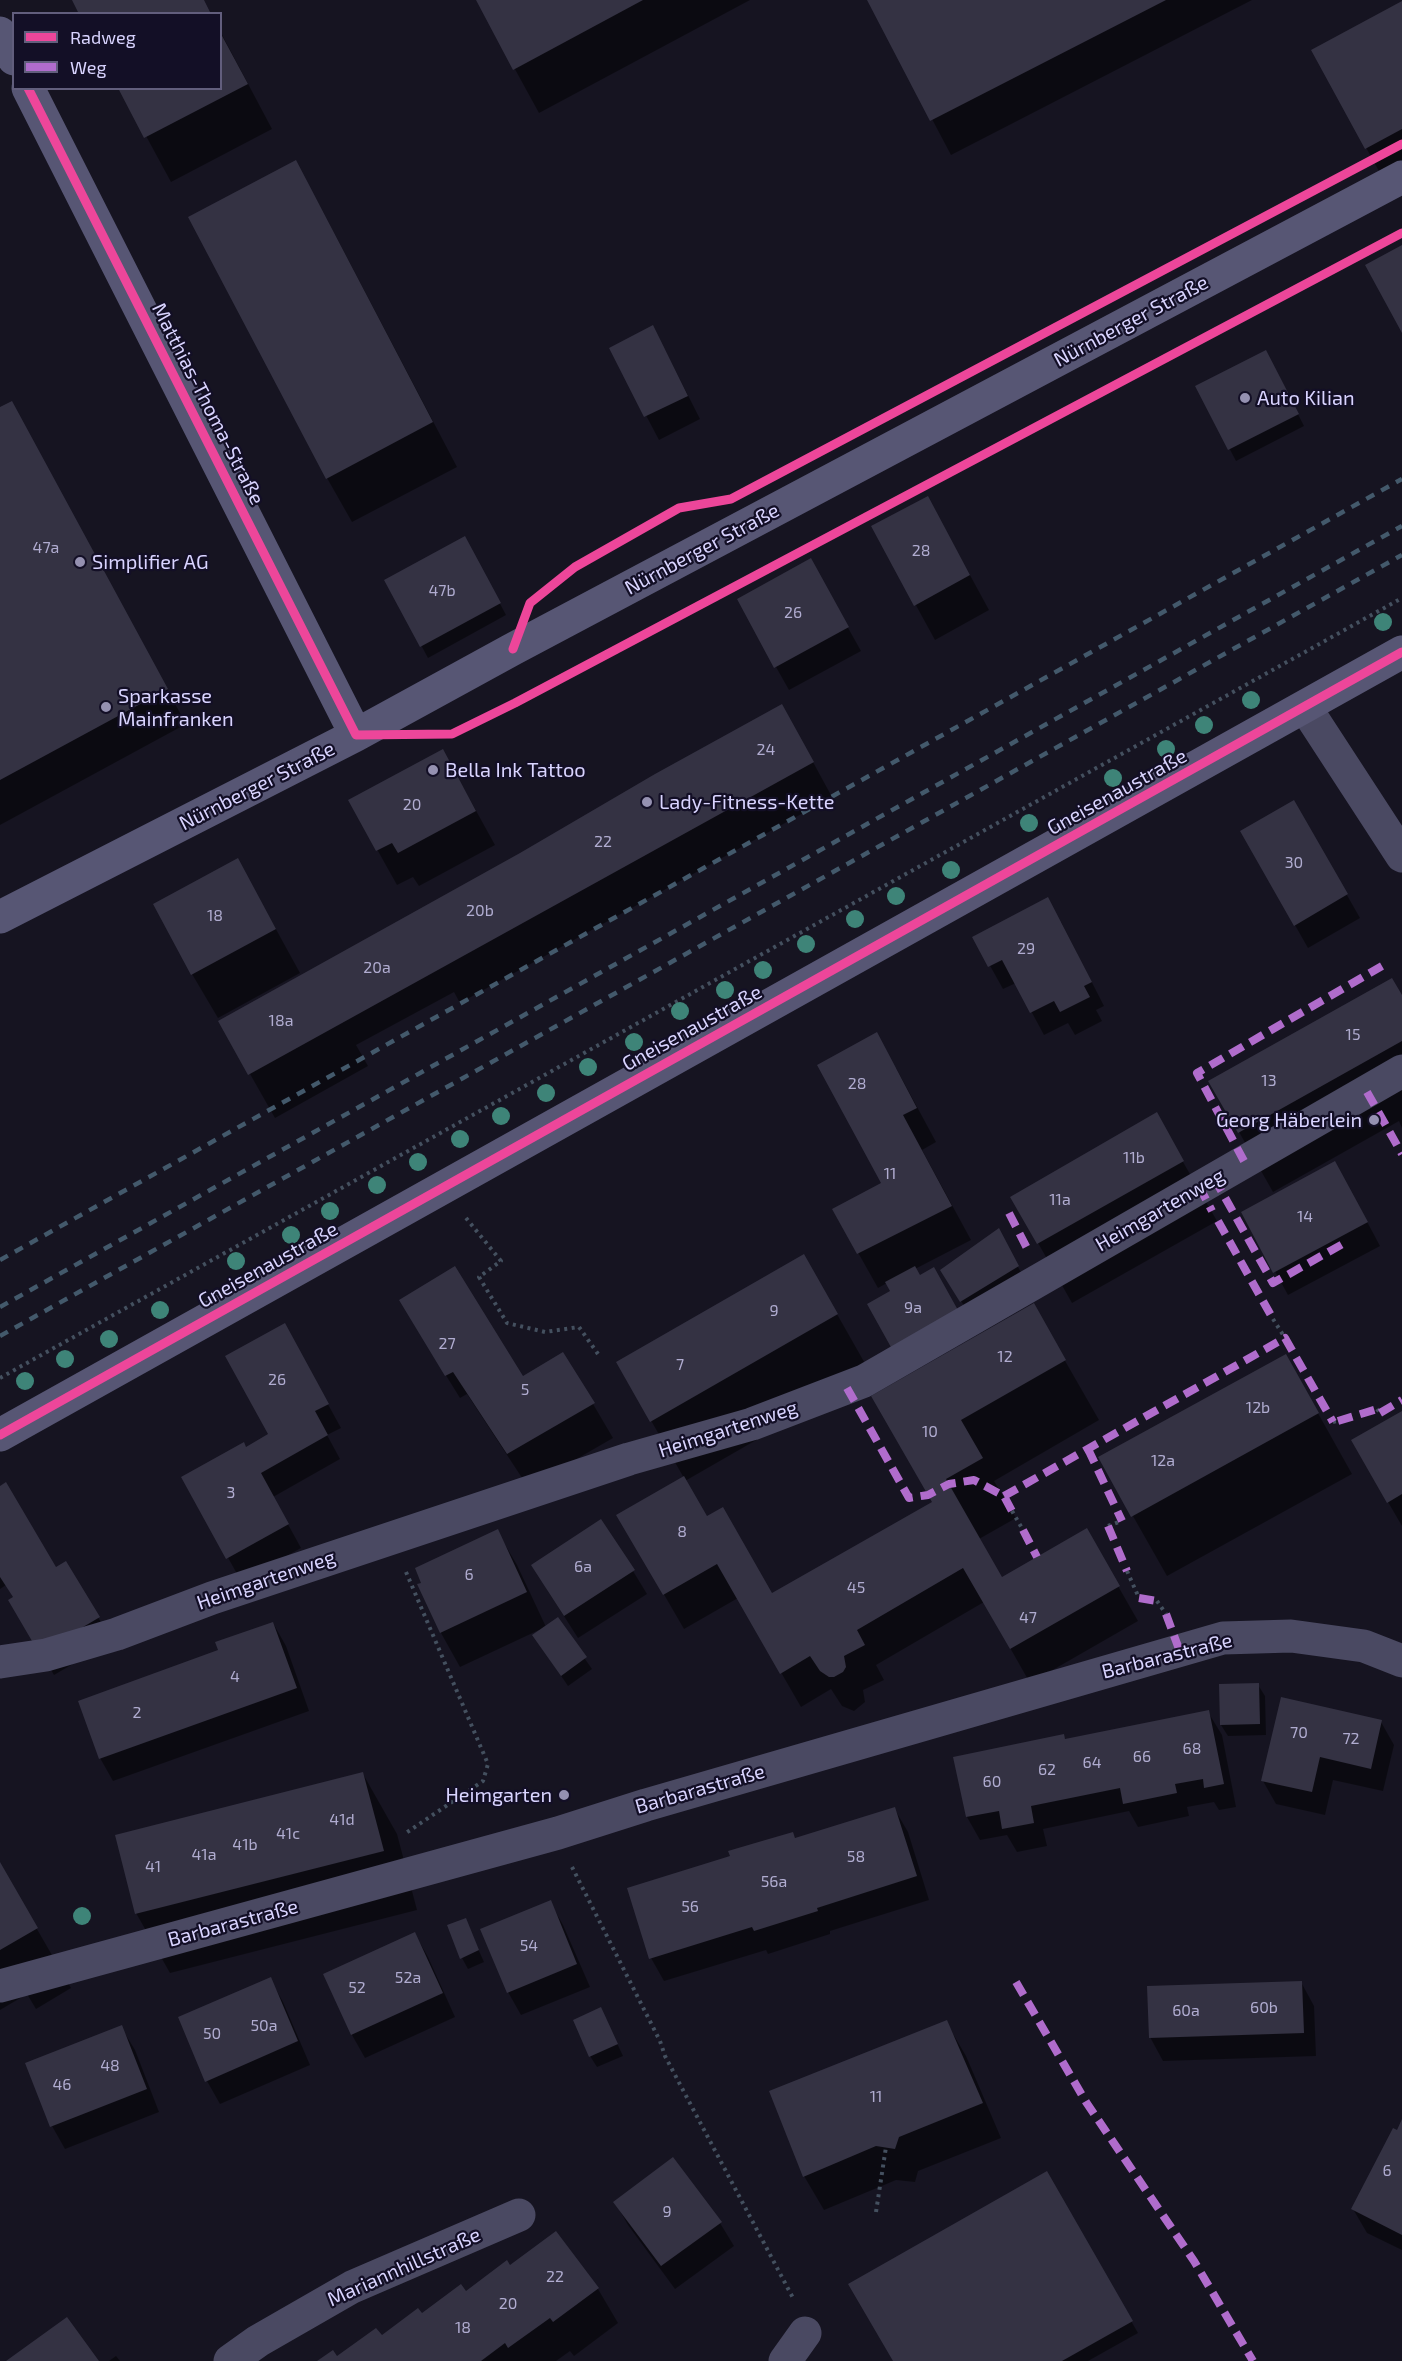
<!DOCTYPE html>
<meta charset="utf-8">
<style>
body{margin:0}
#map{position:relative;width:1402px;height:2361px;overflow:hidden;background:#161421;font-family:"Exo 2",sans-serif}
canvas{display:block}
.legend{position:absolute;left:12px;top:12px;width:210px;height:78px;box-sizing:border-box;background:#130f26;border:2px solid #625e7d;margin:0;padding:8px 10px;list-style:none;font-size:18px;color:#d9d4ff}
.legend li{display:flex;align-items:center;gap:12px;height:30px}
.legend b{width:30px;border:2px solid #625e7d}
</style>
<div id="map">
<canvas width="1402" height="2361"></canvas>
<ul class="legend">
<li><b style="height:8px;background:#ed469a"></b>Radweg</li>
<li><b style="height:8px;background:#b06ccc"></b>Weg</li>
</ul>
</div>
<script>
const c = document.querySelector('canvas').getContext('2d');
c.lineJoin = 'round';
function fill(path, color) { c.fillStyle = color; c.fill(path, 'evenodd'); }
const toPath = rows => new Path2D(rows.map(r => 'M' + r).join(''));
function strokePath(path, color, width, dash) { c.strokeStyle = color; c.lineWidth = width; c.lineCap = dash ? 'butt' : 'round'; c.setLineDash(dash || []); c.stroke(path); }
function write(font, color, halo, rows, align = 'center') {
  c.font = font + ' "Exo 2",sans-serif'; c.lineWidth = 4.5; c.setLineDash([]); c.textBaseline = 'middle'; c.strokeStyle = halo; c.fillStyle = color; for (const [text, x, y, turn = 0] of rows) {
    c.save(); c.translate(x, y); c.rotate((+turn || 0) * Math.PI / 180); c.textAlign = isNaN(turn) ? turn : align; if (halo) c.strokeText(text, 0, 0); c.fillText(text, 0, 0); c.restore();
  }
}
fill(toPath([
 [477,0,750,0,539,113],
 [869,0,1252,0,951,155],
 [1402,3,1402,187,1391,193,1313,51],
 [220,31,272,129,171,182,120,88,220,88],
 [295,162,320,206,457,467,352,522,327,478],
 [611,349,665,350,700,419,659,440],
 [1272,363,1304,426,1236,461,1197,387],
 [12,403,186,724,0,825,0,409],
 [928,498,989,610,935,640,873,527],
 [471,549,506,615,428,658,386,580],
 [810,560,861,651,789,690,776,667],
 [801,740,832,797,460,1003,454,992,356,1045,368,1066,275,1118,220,1021,521,854],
 [443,751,495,845,419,886,413,877,397,885,350,801],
 [1294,802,1360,918,1308,948,1242,832],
 [238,860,300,973,218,1018,192,974],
 [1061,922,1104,1006,1096,1010,1102,1021,1075,1035,1068,1023,1044,1035,1016,983,1003,989,974,937],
 [1402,997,1402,1128,1399,1121,1273,1192,1239,1132],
 [896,1068,936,1142,922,1150,971,1240,915,1269,892,1292,887,1283,878,1288,834,1210,884,1184],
 [1156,1115,1217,1221,1072,1303,1012,1197],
 [1348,1186,1380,1246,1288,1295,1243,1213],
 [998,1230,1024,1278,968,1312,949,1282],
 [804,1256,871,1374,685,1481,706,1518,772,1595,934,1502,873,1396,1033,1305,1099,1420,994,1481,1016,1518,979,1539,1002,1579,1086,1530,1138,1621,1030,1683,984,1602,876,1665,884,1680,863,1690,865,1702,854,1711,842,1706,831,1689,801,1707,738,1598,684,1629,618,1515,684,1478,618,1363],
 [414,1324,522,1378,593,1404,613,1438,528,1487,467,1394,460,1398],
 [297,1348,341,1428,327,1435,340,1459,273,1497,301,1548,241,1581,183,1477,246,1449,270,1434],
 [1286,1356,1352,1474,1167,1576,1100,1458],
 [1402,1412,1402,1526,1388,1502],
 [0,1488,56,1569,66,1563,112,1641,54,1675,10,1601,14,1598,6,1585,0,1589],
 [497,1531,517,1565,546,1627,557,1619,592,1669,568,1686,534,1636,539,1630,460,1667,441,1633,419,1585],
 [633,1571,647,1594,578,1638,546,1588],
 [273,1623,286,1646,309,1711,113,1781,100,1758,220,1651],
 [1258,1685,1265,1696,1266,1735,1228,1736,1221,1725],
 [1208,1712,1222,1735,1236,1807,1219,1810,1214,1802,1187,1807,1189,1816,1138,1827,1129,1811,1043,1829,1047,1846,1017,1852,1007,1835,980,1840,967,1817,955,1759,1063,1736,1066,1740],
 [1381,1722,1394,1745,1383,1791,1333,1780,1325,1815,1276,1804,1263,1781],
 [363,1774,397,1834,417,1910,170,1973,136,1913],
 [894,1808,908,1832,929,1900,830,1931,830,1934,768,1954,766,1950,664,1981,651,1958,732,1857,792,1833,796,1839],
 [0,1865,71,1988,36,2009,27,1994,0,2010],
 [550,1902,563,1925,590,1987,521,2015,508,1992],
 [465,1920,484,1962,468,1969,462,1958],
 [415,1934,428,1957,455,2017,365,2058,352,2035,325,1975],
 [270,1979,283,2002,310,2065,220,2104,207,2081,180,2018],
 [1301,1982,1314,2006,1316,2056,1163,2061,1150,2037],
 [601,2009,623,2056,597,2067,590,2056],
 [946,2022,966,2056,1001,2138,918,2171,915,2182,896,2180,824,2210,804,2176],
 [121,2027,135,2050,159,2112,65,2149,52,2126],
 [1402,2123,1402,2250,1367,2233,1353,2209,1401,2134],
 [1046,2173,1138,2333,1088,2361,895,2361],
 [615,2202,720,2223,734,2246,675,2289,628,2225],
 [556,2233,598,2289,618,2323,574,2356,570,2351,556,2361,320,2361,337,2358,381,2337,465,2293,510,2267],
 [116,2356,120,2361,109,2361]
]), '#0007');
fill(toPath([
 [72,0,204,0,211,14,79,14],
 [476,0,643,0,513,70],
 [867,0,1166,0,930,121],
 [1402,1,1402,129,1365,149,1311,50],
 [220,32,248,84,144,138,118,88,220,88],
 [296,160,433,422,326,479,188,217],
 [1402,245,1402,333,1365,265],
 [653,325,688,396,644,417,609,348],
 [1266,350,1299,414,1228,450,1195,386],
 [12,401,168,689,0,780,0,407],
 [928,496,970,575,914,606,871,526],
 [465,536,501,603,420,647,384,580],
 [811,558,849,627,774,668,737,599],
 [782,704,814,762,248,1075,218,1021,520,853,655,774],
 [443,749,476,811,398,853,392,843,376,851,348,800],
 [1294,800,1348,894,1294,926,1240,831],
 [238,858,276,929,191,975,153,904],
 [1048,897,1092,982,1084,986,1090,997,1060,1012,1054,1001,1030,1013,1002,960,988,967,972,937],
 [1392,978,1402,995,1402,1041,1238,1133,1208,1081],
 [877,1032,917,1108,903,1115,952,1206,857,1254,832,1209,881,1183,817,1065],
 [1157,1112,1184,1161,1037,1244,1010,1197],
 [1335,1161,1368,1222,1273,1273,1241,1212],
 [999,1228,1019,1266,960,1302,940,1270],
 [804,1254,838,1314,650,1422,616,1362],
 [455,1266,523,1376,563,1352,595,1403,507,1454,453,1372,445,1376,399,1300],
 [915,1266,920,1275,934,1267,959,1312,892,1349,867,1304,890,1291,885,1282],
 [1034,1303,1066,1360,961,1420,983,1458,946,1479,1002,1577,1087,1528,1120,1586,1010,1649,963,1568,857,1630,865,1645,844,1656,846,1667,843,1672,834,1677,829,1677,820,1671,810,1656,780,1674,717,1564,663,1595,616,1515,684,1476,707,1516,723,1507,772,1593,932,1502,871,1396],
 [285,1323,329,1404,315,1411,328,1435,261,1473,289,1524,226,1559,181,1477,244,1442,246,1447,268,1434,225,1356],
 [1286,1354,1319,1413,1131,1517,1098,1457],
 [1402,1411,1402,1494,1387,1503,1351,1440],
 [6,1482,56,1567,66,1561,100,1617,39,1653,8,1600,13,1597,0,1577,0,1486],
 [601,1519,635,1570,564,1616,531,1565],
 [498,1529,527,1592,440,1633,417,1584,421,1583,415,1568],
 [558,1617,587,1657,561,1676,532,1635],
 [273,1622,297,1688,99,1759,78,1701,218,1650,215,1642],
 [1259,1683,1260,1724,1220,1725,1219,1684],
 [1281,1697,1382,1720,1371,1769,1320,1757,1312,1792,1261,1781],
 [1209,1710,1224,1784,1204,1788,1203,1779,1175,1784,1177,1793,1123,1804,1120,1788,1031,1806,1034,1823,1002,1829,999,1811,966,1817,953,1757,1064,1734,1065,1739],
 [363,1772,384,1851,135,1914,115,1835],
 [895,1807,917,1876,817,1908,818,1911,754,1931,752,1927,649,1959,627,1888,730,1856,728,1851,762,1841,793,1832,795,1838],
 [0,1862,38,1928,0,1950],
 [551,1900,577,1964,507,1993,480,1929],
 [466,1918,479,1950,460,1959,447,1925],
 [415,1932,443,1993,351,2035,323,1974],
 [271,1977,298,2041,205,2082,178,2017],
 [1302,1981,1304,2033,1149,2038,1147,1986],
 [601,2007,618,2044,589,2057,573,2020],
 [947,2020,983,2103,899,2137,895,2149,876,2146,803,2177,769,2091],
 [122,2025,147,2089,50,2127,25,2063],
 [1402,2119,1402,2235,1351,2209,1393,2128,1397,2130],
 [673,2157,722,2222,661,2266,613,2202],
 [1047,2171,1133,2321,1062,2361,893,2361,848,2284],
 [556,2231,599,2288,553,2322,550,2318,508,2348,505,2343,481,2361,317,2361,333,2350,337,2356,376,2328,382,2335,418,2308,422,2313,461,2284,466,2291,507,2260,510,2265],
 [67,2317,99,2361,6,2361]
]), '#343243');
strokePath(toPath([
 [466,1218,501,1261,479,1277,507,1323,545,1332,579,1327,598,1354],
 [1273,1319,1285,1338],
 [0,1378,1402,598],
 [1377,1409,1380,1413],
 [1333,1422,1338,1421],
 [1012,1511,1023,1530],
 [1108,1526,1122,1521],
 [1127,1571,1139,1598],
 [406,1572,488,1764,483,1781,406,1833],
 [1157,1601,1166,1614],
 [572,1867,660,2041,665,2056,793,2298],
 [876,2212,886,2147]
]), '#44505f', 4, [3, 4.5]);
strokePath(toPath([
 [1305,707,1402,856],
 [0,1662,46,1655,117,1634,212,1598,629,1459,752,1424,864,1381,1402,1071],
 [0,1986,558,1833,646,1805,1223,1638,1291,1636,1364,1646,1402,1661],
 [230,2361,258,2341,352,2287,519,2215],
 [785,2361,805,2333]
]), '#4a4962', 33);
strokePath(toPath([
 [0,33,14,59],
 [28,88,356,735],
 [0,917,356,735,513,649,1402,177],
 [0,1435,1402,652]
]), '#575674', 33);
strokePath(toPath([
 [0,1260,1402,479],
 [0,1307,1402,526],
 [0,1336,1402,555]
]), '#43596b', 4.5, [9, 8]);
strokePath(toPath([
 [1367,1092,1402,1154],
 [1244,1161,1197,1073,1382,966],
 [1214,1178,1273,1283,1348,1241],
 [1199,1186,1212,1211],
 [1009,1213,1029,1252],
 [1218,1221,1273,1319],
 [847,1388,909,1498,928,1495,949,1484,974,1480,1004,1496,1012,1511],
 [1380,1413,1402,1400],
 [1338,1421,1377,1409],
 [1088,1449,1122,1521],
 [1004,1496,1285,1338,1333,1422],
 [1108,1526,1127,1571],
 [1023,1530,1037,1557],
 [1139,1598,1157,1601],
 [1166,1614,1179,1649],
 [1016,1982,1086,2102,1194,2261,1253,2361]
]), '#b06ccc', 8, [15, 8]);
strokePath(toPath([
 [28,88,356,735,452,734,515,703,1402,233],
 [513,649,530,603,575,567,679,508,731,499,1402,144],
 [0,1435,1402,652]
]), '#ed469a', 9);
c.fillStyle = '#3e8478';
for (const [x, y] of [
 [1383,622],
 [1251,700],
 [1204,725],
 [1166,749],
 [1113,778],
 [1029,823],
 [951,870],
 [896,896],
 [855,919],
 [806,944],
 [763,970],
 [725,990],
 [680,1011],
 [634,1042],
 [588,1067],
 [546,1093],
 [501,1116],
 [460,1139],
 [418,1162],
 [377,1185],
 [330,1211],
 [291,1235],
 [236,1261],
 [160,1310],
 [109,1339],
 [65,1359],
 [25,1381],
 [82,1916]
]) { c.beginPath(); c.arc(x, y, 9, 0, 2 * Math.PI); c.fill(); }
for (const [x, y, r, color] of [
 [1245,398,6,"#9591b1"],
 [80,562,6,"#9591b1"],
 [106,707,6,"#9591b1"],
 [433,770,6,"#9591b1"],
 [647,802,6,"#9591b1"],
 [1374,1120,6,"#9591b1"],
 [564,1795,6,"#9591b1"]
]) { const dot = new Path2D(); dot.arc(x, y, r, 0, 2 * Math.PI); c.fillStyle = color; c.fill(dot); strokePath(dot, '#130f26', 2); }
write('16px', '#b0acd0', null, [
 ["47a",46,548],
 ["28",921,551],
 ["47b",442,591],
 ["26",793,613],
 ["24",766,750],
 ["20",412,805],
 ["22",603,842],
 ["30",1294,863],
 ["20b",480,911],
 ["18",215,916],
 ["29",1026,949],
 ["20a",377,968],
 ["18a",281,1021],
 ["15",1353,1035],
 ["13",1269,1081],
 ["28",857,1084],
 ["11b",1134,1158],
 ["11",890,1174],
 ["11a",1060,1200],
 ["14",1305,1217],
 ["9a",913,1308],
 ["9",774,1311],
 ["27",447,1344],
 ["12",1005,1357],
 ["7",680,1365],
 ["26",277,1380],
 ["5",525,1390],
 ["12b",1258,1408],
 ["10",930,1432],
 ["12a",1163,1461],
 ["3",231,1493],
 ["8",682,1532],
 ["6a",583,1567],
 ["6",469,1575],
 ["45",856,1588],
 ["47",1028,1618],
 ["4",235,1677],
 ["2",137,1713],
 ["70",1299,1733],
 ["72",1351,1739],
 ["68",1192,1749],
 ["66",1142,1757],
 ["64",1092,1763],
 ["62",1047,1770],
 ["60",992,1782],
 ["41d",342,1820],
 ["41c",288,1834],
 ["41b",245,1845],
 ["41a",204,1855],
 ["58",856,1857],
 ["41",153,1867],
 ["56a",774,1882],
 ["56",690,1907],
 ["54",529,1946],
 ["52a",408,1978],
 ["52",357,1988],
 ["60b",1264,2008],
 ["60a",1186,2011],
 ["50a",264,2026],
 ["50",212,2034],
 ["48",110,2066],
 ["46",62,2085],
 ["11",876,2097],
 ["6",1387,2171],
 ["9",667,2212],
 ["22",555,2277],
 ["20",508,2304],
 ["18",463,2328]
]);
write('20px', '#d9d4ff', '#130f26', [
 ["Nürnberger Straße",1131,321,-28],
 ["Matthias-Thoma-Straße",208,404,63],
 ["Nürnberger Straße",702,549,-28],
 ["Nürnberger Straße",257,786,-27],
 ["Gneisenaustraße",1117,792,-29],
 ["Gneisenaustraße",692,1028,-29],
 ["Heimgartenweg",1160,1210,-30],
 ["Gneisenaustraße",268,1265,-29],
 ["Heimgartenweg",728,1429,-18],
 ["Heimgartenweg",266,1580,-19],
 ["Barbarastraße",1167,1656,-14],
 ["Barbarastraße",700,1789,-16],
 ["Barbarastraße",233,1923,-15],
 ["Mariannhillstraße",404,2267,-24]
]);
write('20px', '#d9d4ff', '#130f26', [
 ["Auto Kilian",1257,398],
 ["Simplifier AG",92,562],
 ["Sparkasse",118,696],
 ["Mainfranken",118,719],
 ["Bella Ink Tattoo",445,770],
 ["Lady-Fitness-Kette",659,802],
 ["Georg Häberlein",1362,1120,"right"],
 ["Heimgarten",552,1795,"right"]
], 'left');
</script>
